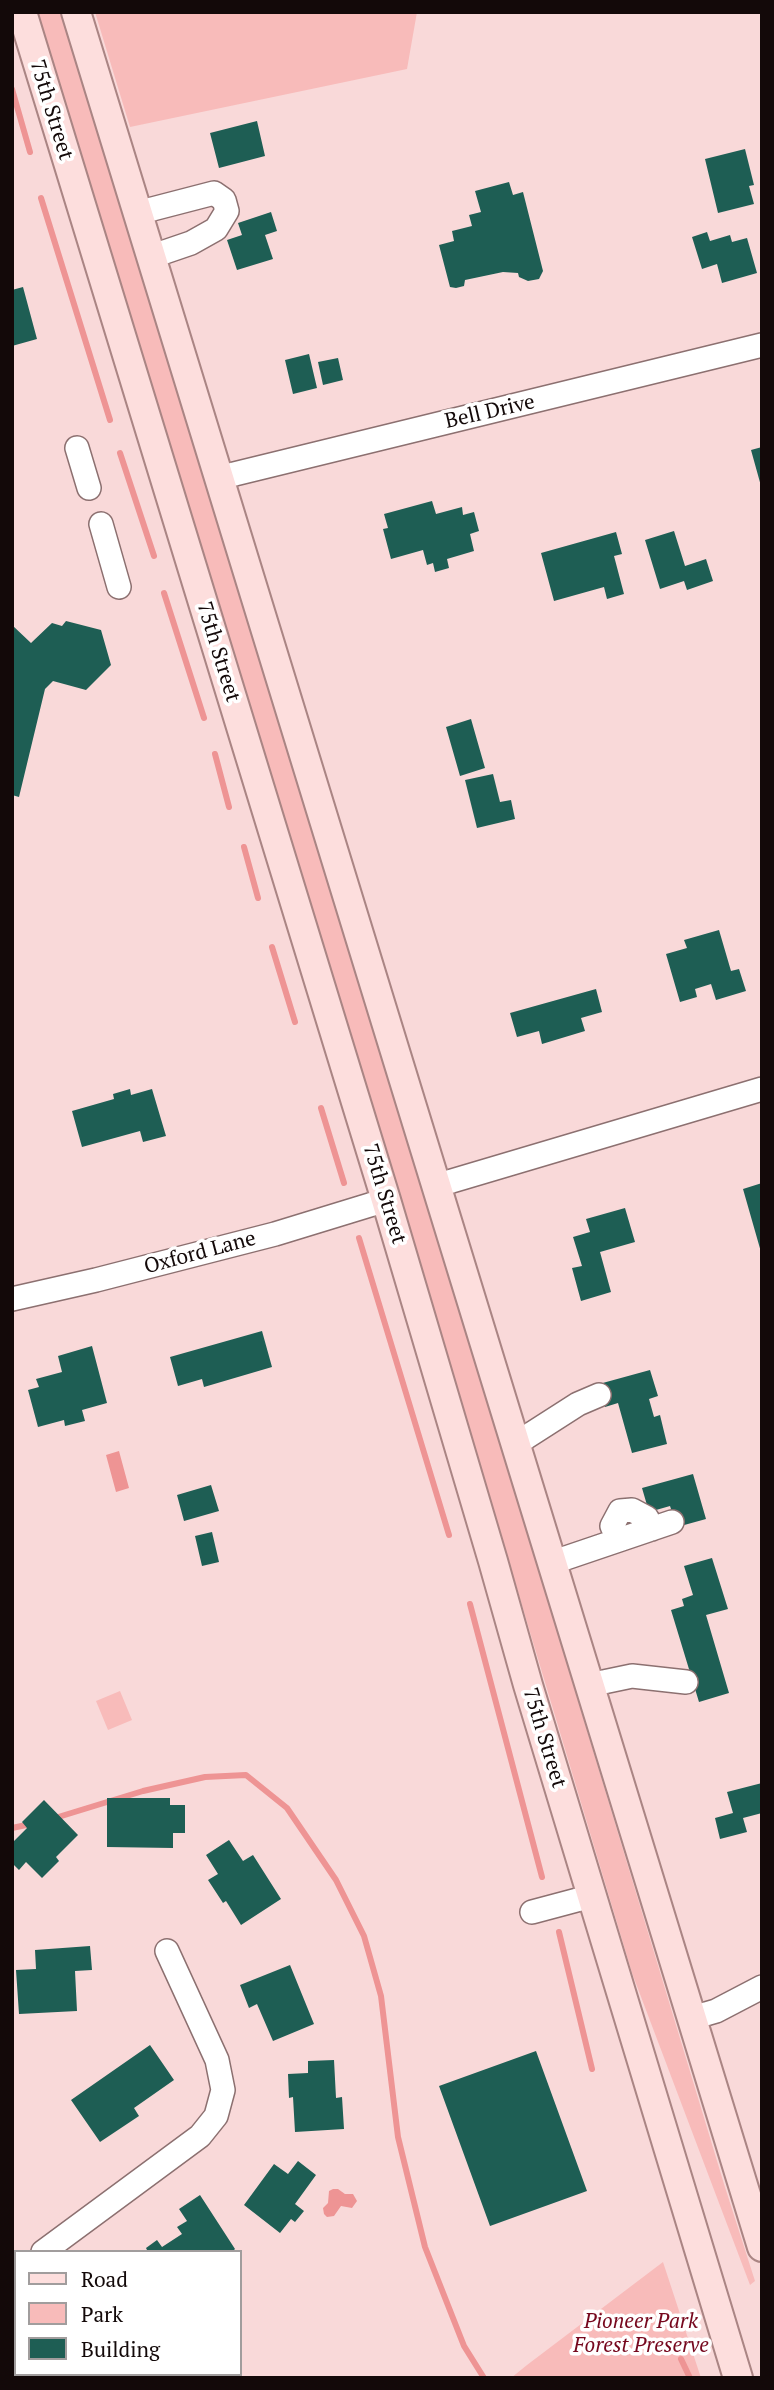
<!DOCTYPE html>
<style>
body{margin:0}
#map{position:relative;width:774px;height:2390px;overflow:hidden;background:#f9d9d9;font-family:"PT Serif",serif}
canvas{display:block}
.frame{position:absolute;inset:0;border:14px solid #130909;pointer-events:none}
.legend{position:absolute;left:14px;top:2250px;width:228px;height:126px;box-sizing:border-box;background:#fff;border:2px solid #a19d9d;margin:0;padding:9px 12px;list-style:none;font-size:21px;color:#130909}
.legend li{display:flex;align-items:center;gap:14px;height:35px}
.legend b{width:35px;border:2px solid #a19d9d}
</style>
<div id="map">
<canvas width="774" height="2390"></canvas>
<div class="frame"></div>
<ul class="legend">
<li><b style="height:9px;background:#fddedd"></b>Road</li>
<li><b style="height:19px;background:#f8bbba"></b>Park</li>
<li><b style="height:19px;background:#1e5e54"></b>Building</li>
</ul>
</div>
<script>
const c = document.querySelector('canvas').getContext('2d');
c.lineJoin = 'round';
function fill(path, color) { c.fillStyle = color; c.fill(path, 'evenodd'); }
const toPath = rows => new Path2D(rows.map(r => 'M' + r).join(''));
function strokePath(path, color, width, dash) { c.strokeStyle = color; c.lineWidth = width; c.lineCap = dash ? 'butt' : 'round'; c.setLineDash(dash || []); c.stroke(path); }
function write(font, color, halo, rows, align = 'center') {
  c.font = font + ' "PT Serif",serif'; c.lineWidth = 7; c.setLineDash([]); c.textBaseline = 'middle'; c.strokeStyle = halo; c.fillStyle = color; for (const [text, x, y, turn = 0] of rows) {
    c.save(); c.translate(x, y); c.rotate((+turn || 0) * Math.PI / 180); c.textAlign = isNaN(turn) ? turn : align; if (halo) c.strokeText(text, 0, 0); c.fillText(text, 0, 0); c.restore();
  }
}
fill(toPath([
 [33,12,63,12,454,1290,724,2184,755,2281,750,2285,632,1973,480,1465],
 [95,12,417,12,407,69,130,127],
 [120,1691,132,1720,108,1730,96,1701],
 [663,2262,701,2378,511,2378,527,2365]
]), '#f8bbba');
fill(toPath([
 [119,1451,129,1488,116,1492,106,1455],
 [333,2189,338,2189,345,2194,353,2194,357,2201,352,2208,341,2206,334,2216,327,2217,324,2214,323,2208,328,2203,329,2191]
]), '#ee9494');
strokePath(toPath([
 [12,89,30,152],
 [41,198,110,420],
 [120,453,154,556],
 [164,593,204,718],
 [215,754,229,807],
 [244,847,258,898],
 [272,947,295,1022],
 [321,1108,344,1183],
 [359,1238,449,1535],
 [470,1604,542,1877],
 [55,1818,143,1791,205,1777,246,1775,287,1808,336,1880,364,1936,381,1996,398,2137,425,2247,464,2346,484,2378],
 [12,1828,31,1824],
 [559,1932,592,2069],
 [681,2359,690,2378]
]), '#ee9494', 6);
fill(toPath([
 [257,121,265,156,219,168,210,133],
 [745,149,754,185,749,186,754,204,718,213,705,159],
 [509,182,513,195,523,192,543,271,539,279,528,281,519,277,518,273,503,272,465,280,464,286,456,288,450,287,439,245,454,241,452,231,472,226,469,215,481,212,475,191],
 [271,212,277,231,265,235,273,259,237,270,227,240,242,235,238,223],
 [707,232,710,241,730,235,732,242,747,238,757,273,722,283,717,264,702,269,692,237],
 [23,287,37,339,12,346,12,290],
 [309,354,317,388,293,394,285,360],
 [338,358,343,380,323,385,318,362],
 [762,447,762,486,761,486,751,450],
 [432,501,436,514,462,507,463,515,474,512,479,531,470,534,474,551,447,559,449,568,435,572,433,563,427,565,423,550,391,559,383,529,388,528,384,514],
 [674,531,685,566,706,559,713,581,687,590,684,581,660,589,645,540],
 [616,532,622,554,614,556,624,594,607,599,604,587,554,601,541,553],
 [66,621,101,630,111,665,86,690,53,681,45,689,19,797,12,795,12,625,31,643,52,623,62,626],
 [471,719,485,768,460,776,446,727],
 [493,774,500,802,511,800,515,819,477,828,465,780],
 [719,930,731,971,739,969,746,991,716,1000,711,984,695,989,697,997,680,1002,666,954,687,948,684,940],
 [596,989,602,1012,581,1018,585,1031,542,1044,539,1031,517,1037,510,1013],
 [130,1089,131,1095,152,1089,166,1136,143,1142,140,1131,82,1147,72,1111,114,1099,113,1094],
 [762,1183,762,1252,761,1252,743,1189],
 [625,1208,635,1242,600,1252,611,1292,581,1301,572,1268,582,1266,573,1237,590,1232,586,1219],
 [262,1331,272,1367,204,1387,202,1379,178,1386,170,1357],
 [92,1346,107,1403,82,1410,85,1421,65,1426,64,1420,38,1427,28,1390,39,1387,36,1379,62,1372,58,1356],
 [650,1370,658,1396,649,1399,654,1417,660,1415,667,1444,632,1453,618,1403,605,1407,599,1384],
 [693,1474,706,1519,677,1527,670,1506,649,1512,642,1488],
 [211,1485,219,1511,184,1521,177,1495],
 [212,1532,219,1562,202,1566,195,1536],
 [712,1558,728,1609,706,1615,729,1693,699,1702,671,1610,684,1606,682,1599,693,1595,684,1566],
 [762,1783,762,1813,743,1818,747,1832,720,1839,715,1818,733,1813,727,1792],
 [107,1798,170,1798,170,1805,185,1805,185,1833,173,1833,173,1848,107,1847],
 [44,1800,78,1835,56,1857,59,1861,42,1878,26,1862,19,1870,12,1863,12,1843,27,1828,22,1822],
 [229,1840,243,1861,253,1855,281,1899,241,1925,226,1901,223,1903,208,1880,218,1874,206,1855],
 [90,1946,92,1970,75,1971,77,2011,19,2014,16,1970,36,1969,35,1950],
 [290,1965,314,2024,273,2041,257,2004,249,2008,240,1985],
 [150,2045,174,2080,134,2108,139,2116,100,2142,71,2100],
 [536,2051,587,2191,490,2226,439,2086],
 [334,2060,336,2098,342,2097,344,2129,295,2132,293,2097,289,2098,288,2074,308,2073,308,2061],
 [298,2161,316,2175,295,2204,304,2211,295,2222,291,2219,280,2233,244,2205,274,2164,288,2174],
 [200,2195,235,2249,232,2252,148,2252,146,2248,157,2240,162,2247,182,2234,177,2227,187,2221,179,2209]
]), '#1e5e54');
const minor = toPath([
 [137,213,214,193,224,200,227,211,216,229,191,243,150,257],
 [77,448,89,488],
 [218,478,762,345],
 [101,524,119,587],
 [435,1186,762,1089],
 [12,1299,96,1280,275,1234,386,1200],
 [514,1445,578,1404,599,1395],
 [618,1540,612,1526,620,1511,632,1510,647,1518,652,1529],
 [551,1563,672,1522],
 [589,1685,632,1676,686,1682],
 [532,1912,592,1896],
 [692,2018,716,2011,762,1987],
 [43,2252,200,2136,216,2116,223,2090,217,2060,167,1951],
 [12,2277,16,2282],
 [23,2378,27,2374]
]);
const major = toPath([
 [22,12,386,1200,493,1561,528,1685,738,2378],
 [76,12,762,2247]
]);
strokePath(minor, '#8c7070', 26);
strokePath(major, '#aa8584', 32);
strokePath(minor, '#fff', 23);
strokePath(major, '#fddedd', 28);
write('21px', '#130909', '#fff', [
 ["75th Street",51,110,73],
 ["Bell Drive",490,412,-13],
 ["75th Street",218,652,73],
 ["75th Street",384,1194,73],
 ["Oxford Lane",200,1253,-15],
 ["75th Street",544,1738,73]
]);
write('italic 21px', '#76081e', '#fff', [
 ["Pioneer Park",641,2322],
 ["Forest Preserve",641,2346]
]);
</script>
